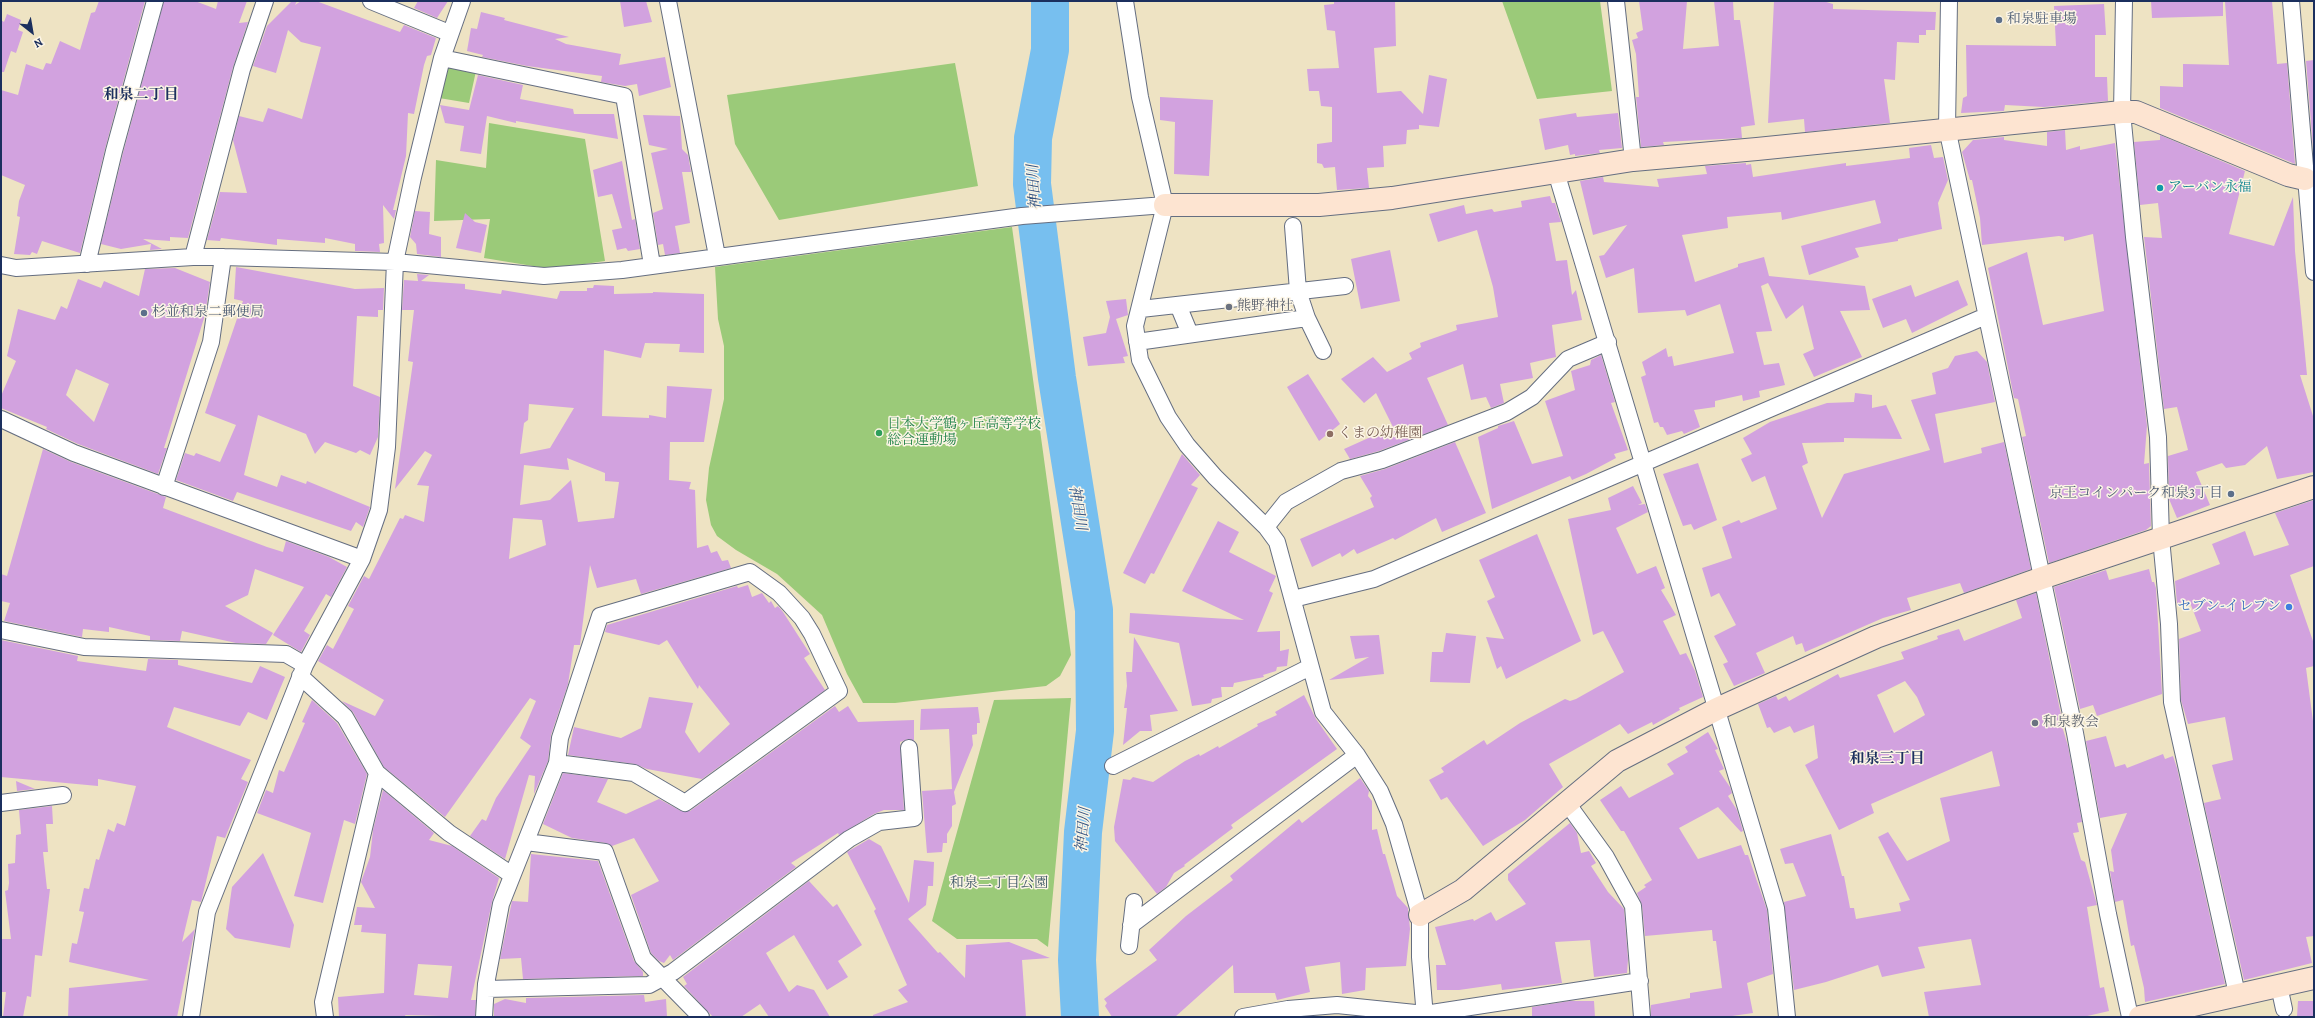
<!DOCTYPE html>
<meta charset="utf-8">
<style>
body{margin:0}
#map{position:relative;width:2315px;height:1018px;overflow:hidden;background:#eee3c3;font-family:Alegreya,serif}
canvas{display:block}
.frame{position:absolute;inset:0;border:2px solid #1b2f5e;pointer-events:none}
.north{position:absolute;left:12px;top:12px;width:40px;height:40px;-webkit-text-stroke:3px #fcf5e5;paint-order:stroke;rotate:149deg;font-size:11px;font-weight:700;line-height:16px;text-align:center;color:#1b2f5e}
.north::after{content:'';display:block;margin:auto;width:14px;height:18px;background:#1b2f5e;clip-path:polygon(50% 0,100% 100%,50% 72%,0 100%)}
</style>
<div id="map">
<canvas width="2315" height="1018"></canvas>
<div class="frame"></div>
<div class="north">N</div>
</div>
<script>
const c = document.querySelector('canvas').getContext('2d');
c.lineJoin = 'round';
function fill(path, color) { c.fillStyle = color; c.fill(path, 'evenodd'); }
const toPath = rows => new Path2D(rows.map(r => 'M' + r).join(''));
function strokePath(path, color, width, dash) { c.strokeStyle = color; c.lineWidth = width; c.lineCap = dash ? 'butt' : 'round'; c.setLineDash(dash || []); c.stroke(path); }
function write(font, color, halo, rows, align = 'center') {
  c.font = font + ' Alegreya,"Noto Serif JP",serif'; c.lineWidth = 3; c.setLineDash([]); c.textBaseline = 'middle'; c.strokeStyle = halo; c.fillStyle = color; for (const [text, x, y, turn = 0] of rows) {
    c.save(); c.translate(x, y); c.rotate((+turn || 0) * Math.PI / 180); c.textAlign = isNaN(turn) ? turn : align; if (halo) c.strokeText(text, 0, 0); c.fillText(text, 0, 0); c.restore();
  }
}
fill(toPath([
 [1502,1,1600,1,1612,91,1537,99],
 [955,63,978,186,779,220,735,144,727,95],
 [447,65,476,71,469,103,439,98],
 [489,123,585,139,605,261,551,269,484,258,490,219,434,221,436,160,486,168],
 [1012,227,1071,655,1060,676,1046,686,895,703,863,703,847,674,822,615,777,574,736,550,717,536,711,525,706,500,709,468,724,399,724,346,718,319,715,267],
 [1071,698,1048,947,1037,939,957,939,932,921,994,700]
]), '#9bca79');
strokePath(toPath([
 [1050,1,1050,50,1033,138,1032,184,1057,378,1094,610,1095,731,1083,832,1077,960,1080,1017]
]), '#77bfef', 38);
fill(toPath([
 [99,1,145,1,105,149,80,253,42,241,37,254,32,252,30,255,14,254,20,217,17,216,19,201,25,185,1,175,1,90,18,95,26,64,43,70,46,63,51,64,60,41,80,50,91,13,95,12],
 [164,1,195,1,216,9,218,1,247,1,239,23,248,22,233,67,188,238,170,237,170,241,143,239,162,249,150,250,151,244,121,249,101,244,123,153],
 [292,1,297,1,295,5,301,1,316,1,400,32,404,25,436,38,431,55,427,56,424,65,414,114,408,113,406,156,393,210,396,210,394,219,383,205,384,243,379,244,380,252,355,251,355,244,325,238,325,243,277,239,277,245,221,238,220,241,207,240,220,192,247,193,233,140,239,116,263,122,268,108,302,119,321,47,301,42,288,30,276,73,253,66,267,26],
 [418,1,448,1,437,18,414,8],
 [620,1,646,1,652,22,624,27],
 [1334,1,1395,1,1396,46,1374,48,1377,93,1401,91,1423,114,1429,75,1447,79,1439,127,1419,125,1419,129,1407,130,1406,144,1383,146,1384,167,1367,168,1369,188,1337,190,1335,167,1324,168,1322,164,1317,163,1317,144,1332,142,1332,107,1321,106,1319,91,1309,91,1307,69,1339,68,1335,31,1327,30,1324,5,1334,4],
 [1639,1,1687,1,1683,49,1719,46,1714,1,1733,1,1734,20,1740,20,1755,125,1741,127,1742,138,1663,142,1664,145,1641,147,1636,97,1639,97,1636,54,1632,40,1638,38,1636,33,1643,30],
 [1774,1,1823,1,1833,4,1833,9,1936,12,1935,30,1926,30,1926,35,1919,35,1919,43,1897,42,1895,80,1884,79,1890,123,1805,132,1804,119,1768,123],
 [2151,1,2223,1,2223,16,2152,18],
 [2225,1,2272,1,2277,64,2287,63,2295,164,2160,108,2160,86,2183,87,2183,64,2229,65],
 [2104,4,2106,35,2095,35,2095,77,2107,77,2108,101,2044,107,2005,105,2004,111,1961,113,1963,98,1967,96,1966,45,2056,46,2054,6],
 [481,12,505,18,504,20,569,37,555,39,566,44,621,54,619,65,665,57,671,87,639,96,637,84,625,86,601,82,602,76,527,66,482,57,483,55,467,51,471,28,477,29],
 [7,14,21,20,18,30,23,32,16,53,11,51,4,72,1,72,1,20,4,22],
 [2314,60,2314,160,2306,61],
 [478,75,523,85,520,99,573,109,574,114,614,114,618,139,516,121,516,123,487,116,481,154,460,151,464,126,445,123,440,105,469,110],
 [1160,97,1213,100,1209,176,1174,174,1175,122,1160,120],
 [1576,113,1577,117,1618,113,1622,148,1599,150,1600,153,1575,156,1575,154,1570,155,1568,145,1545,150,1539,119],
 [643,115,680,116,682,149,688,155,691,172,682,172,690,223,675,226,680,253,665,255,663,244,658,245,653,213,663,209,651,153,668,149,649,145],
 [2065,130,2066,150,2080,146,2080,150,2115,143,2147,426,2144,464,2149,463,2151,526,2146,530,2049,563,2022,437,2026,436,2018,399,2014,398,1988,268,2027,252,2043,325,2104,311,2093,234,2064,241,2064,237,2059,236,1982,245,1980,218,1972,180,1970,180,1962,152,1973,140,2004,137,2004,140,2047,146,2047,132],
 [2160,135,2245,171,2229,234,2274,246,2293,197,2295,251,2307,375,2300,375,2313,416,2314,438,2314,472,2277,479,2267,446,2245,465,2226,468,2222,463,2196,472,2210,505,2177,518,2169,499,2168,456,2188,450,2177,407,2164,409,2144,237,2162,238,2158,203,2140,205,2134,142,2160,140],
 [1931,145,1934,158,1943,157,1948,180,1938,203,1942,229,1898,239,1898,241,1855,248,1859,257,1809,275,1801,246,1881,223,1875,200,1782,220,1781,212,1727,217,1728,228,1682,235,1695,282,1738,267,1738,264,1764,257,1769,276,1865,286,1870,310,1840,311,1862,357,1814,377,1803,354,1814,349,1803,305,1786,319,1768,283,1761,286,1772,331,1756,332,1764,365,1779,363,1785,385,1759,391,1760,397,1743,401,1742,395,1715,401,1715,407,1694,410,1700,427,1684,434,1682,431,1667,435,1663,427,1660,427,1658,422,1654,423,1641,377,1646,375,1642,362,1666,348,1668,357,1672,356,1674,366,1734,353,1720,304,1687,316,1685,310,1638,313,1634,268,1606,278,1599,256,1604,255,1627,225,1593,235,1580,181,1603,177,1604,182,1659,187,1657,179,1707,174,1705,166,1746,163,1746,165,1751,164,1753,177,1846,163,1846,166,1910,158,1909,148],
 [622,161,632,220,635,219,640,249,628,251,626,248,617,250,612,230,622,228,612,194,598,197,593,170],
 [1550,196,1552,203,1555,203,1561,222,1549,223,1556,261,1567,260,1572,295,1576,290,1582,320,1552,325,1556,357,1530,363,1533,378,1500,384,1504,403,1491,408,1486,397,1471,400,1463,364,1427,378,1448,425,1379,451,1350,459,1344,449,1393,427,1376,393,1364,403,1341,379,1373,357,1387,372,1412,359,1409,353,1421,347,1420,343,1457,330,1456,325,1498,317,1493,287,1477,230,1438,242,1429,214,1464,205,1466,214,1492,209,1494,212,1522,207,1521,201],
 [415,211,430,212,429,234,441,237,441,257,417,254,416,244,410,237],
 [465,213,475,222,487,225,481,253,456,248],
 [1390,250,1400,301,1361,309,1351,259],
 [236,267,355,289,384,288,383,310,378,310,378,317,357,316,353,386,380,397,378,437,370,455,360,450,356,453,325,442,315,454,306,434,258,415,244,475,277,487,281,475,306,484,307,481,370,507,363,527,356,522,351,531,237,492,233,501,176,480,185,453,194,456,196,453,220,462,236,425,205,413,243,301,234,299],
 [175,268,210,282,205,315,164,448,167,448,158,474,78,444,46,429,47,427,1,408,1,396,16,361,7,356,18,309,55,320,61,306,67,309,78,279,101,288,104,281,139,296,145,269],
 [76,369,109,384,94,422,66,395],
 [417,274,429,275,421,281,465,284,465,289,501,294,502,290,557,299,560,291,587,291,587,288,593,288,594,285,614,286,614,294,653,293,653,292,704,294,704,353,679,352,680,344,645,343,641,358,604,350,602,416,649,418,649,415,666,418,667,386,712,389,704,442,670,442,669,480,691,482,689,489,695,490,697,548,708,545,711,553,717,551,722,561,728,560,731,568,641,594,636,579,597,588,590,565,580,645,574,645,568,684,551,735,548,761,534,794,535,776,529,775,505,859,470,836,482,819,486,821,496,798,531,746,520,738,536,701,530,698,445,817,384,767,353,712,342,701,375,716,384,700,318,661,327,645,333,649,354,609,348,606,364,576,369,579,400,518,403,519,405,515,424,522,429,486,417,485,432,455,425,451,395,489,413,362,408,361,414,310,402,310,404,280,418,281],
 [529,404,574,408,550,448,520,454,524,423,528,420],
 [567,458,605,473,605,481,619,482,614,518,578,522,571,480,550,500,520,505,524,465,569,470],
 [513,518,542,520,546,545,509,559],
 [1958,280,1968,305,1912,333,1906,319,1883,328,1872,299,1911,285,1915,297],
 [1126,299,1128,315,1116,319,1128,356,1123,357,1125,363,1088,366,1083,337,1106,333,1110,317,1106,301],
 [1977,351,1987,362,1995,402,1935,414,1944,463,1982,453,1981,448,2004,442,2031,569,1964,593,1960,583,1907,598,1911,610,1883,618,1805,652,1802,643,1796,645,1793,636,1756,653,1765,673,1734,686,1723,664,1728,662,1714,636,1736,625,1719,593,1711,597,1702,568,1732,558,1722,527,1739,520,1741,523,1777,509,1765,476,1752,482,1741,459,1752,454,1743,438,1770,422,1827,403,1854,402,1855,393,1872,395,1872,408,1886,405,1902,439,1844,438,1844,442,1802,443,1808,463,1802,466,1822,518,1844,474,1930,450,1911,400,1936,394,1932,373,1948,368,1955,356],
 [1601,355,1615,402,1611,403,1628,450,1614,454,1616,458,1586,474,1572,480,1570,476,1492,509,1478,437,1498,428,1498,426,1514,421,1532,464,1563,456,1545,401,1575,390,1571,371,1590,365,1591,360],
 [1308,374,1340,424,1319,441,1287,387],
 [1455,442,1486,513,1442,532,1436,518,1395,540,1393,538,1357,554,1354,549,1342,557,1340,553,1312,567,1300,539,1374,507,1370,498,1372,496,1360,476,1385,469],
 [43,449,71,462,166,497,163,508,267,547,283,552,286,541,329,557,347,567,331,597,326,594,304,631,310,635,301,652,273,635,304,587,255,569,248,595,225,606,273,633,266,644,236,643,182,631,180,641,150,640,150,636,109,627,109,632,83,629,82,637,4,621,10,603,1,601,1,574,7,576],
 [1182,454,1200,475,1191,485,1198,488,1154,574,1151,573,1145,584,1123,573],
 [1698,463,1717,520,1694,530,1691,524,1683,526,1663,474],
 [1633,486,1642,503,1638,505,1645,504,1648,512,1616,528,1637,574,1656,566,1665,588,1661,590,1676,615,1663,621,1680,655,1686,653,1695,671,1703,697,1679,708,1680,710,1653,725,1652,722,1628,734,1620,724,1549,764,1563,787,1525,820,1483,846,1447,797,1441,800,1429,780,1444,772,1441,768,1484,740,1487,745,1520,723,1565,699,1570,701,1576,699,1624,672,1603,631,1593,635,1568,519,1611,510,1608,498],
 [2314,500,2314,566,2290,575,2314,644,2314,666,2306,668,2314,729,2314,936,2306,937,2312,963,2244,980,2204,803,2221,799,2212,765,2233,760,2225,717,2188,724,2181,700,2179,639,2201,631,2189,600,2177,604,2175,581,2220,564,2212,544,2245,531,2254,556,2289,545,2275,513],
 [1218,521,1239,532,1229,552,1276,576,1269,591,1273,593,1257,632,1280,631,1280,651,1289,649,1287,666,1277,667,1276,671,1263,675,1264,677,1234,683,1233,687,1221,687,1222,697,1212,699,1211,703,1192,706,1179,643,1129,633,1130,613,1244,620,1182,591],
 [1537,534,1581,641,1506,679,1501,666,1497,669,1486,637,1504,639,1487,601,1495,597,1479,560],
 [2149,569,2152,582,2154,582,2156,588,2162,694,2097,716,2093,705,2080,709,2054,587,2106,570,2109,580],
 [748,585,752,597,762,593,769,603,771,601,775,608,778,606,783,612,810,654,804,658,825,690,702,779,647,769,635,764,568,755,574,727,621,738,641,728,649,697,693,703,685,732,699,753,730,724,699,685,698,689,667,640,659,645,605,632,607,625,737,586,738,588],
 [2036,593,2061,715,2059,716,2068,746,2082,822,2077,823,2079,832,2073,833,2081,860,2085,862,2097,905,2087,907,2100,988,2104,987,2109,1011,2083,1017,1929,1017,1924,992,1981,985,1971,939,1918,947,1925,968,1882,977,1878,965,1826,982,1794,990,1784,902,1806,896,1793,863,1785,864,1780,849,1831,834,1842,876,1844,876,1850,908,1854,908,1856,919,1901,911,1899,903,1910,900,1878,837,1888,832,1907,861,1950,841,1940,798,2000,786,1992,751,1871,804,1874,813,1839,830,1805,765,1818,758,1814,725,1794,733,1790,726,1774,733,1770,727,1767,728,1758,704,1776,696,1778,700,1786,696,1789,701,1838,674,1840,678,1904,659,1901,652,1938,639,1937,636,1959,629,1964,641,2022,618,2016,600],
 [1905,681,1917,697,1925,715,1894,733,1877,695],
 [1446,633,1476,636,1470,683,1430,682,1432,652,1443,652],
 [1379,635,1384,674,1329,680,1369,657,1355,659,1350,636],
 [1134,637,1178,711,1150,715,1152,731,1140,731,1123,745,1127,708,1124,708,1127,686,1126,672,1132,672],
 [1,640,78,656,77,661,146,671,148,659,178,660,178,665,252,683,260,666,285,677,267,720,248,712,240,726,174,707,167,727,251,760,241,779,248,782,225,838,217,836,201,902,192,900,182,942,195,929,177,1017,68,1017,69,988,149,980,69,962,72,943,77,944,84,912,79,911,84,888,89,889,96,859,99,860,108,829,114,832,117,823,125,826,136,786,98,779,98,786,1,777],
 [1304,695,1316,719,1337,749,1231,825,1233,828,1184,865,1185,866,1174,873,1166,887,1157,894,1115,841,1114,827,1123,779,1130,780,1133,777,1153,782,1185,761,1199,754,1200,756,1218,746,1219,748,1258,726,1257,724,1277,715,1275,712],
 [312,700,337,723,367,774,355,824,344,820,323,903,294,896,311,833,257,813,266,790,273,793,279,770,284,772,305,723,302,722],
 [835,706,839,712,848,706,858,722,914,720,914,741,908,739,900,742,904,810,884,810,874,814,839,835,838,833,791,863,796,867,673,960,670,955,664,963,659,961,651,953,631,895,659,881,634,838,612,846,606,843,572,838,543,824,563,773,608,779,597,802,626,814,659,799,681,811,690,811],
 [978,707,980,723,977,723,977,734,972,735,973,745,954,792,956,804,952,806,952,826,947,834,947,843,943,843,942,852,927,853,922,791,952,789,949,729,920,730,921,709],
 [1708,732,1718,749,1715,750,1724,769,1719,771,1730,787,1732,793,1728,796,1737,810,1743,831,1741,832,1718,807,1679,828,1698,859,1741,845,1745,855,1748,855,1767,910,1773,974,1747,983,1753,1013,1725,1017,1651,1017,1651,1005,1690,998,1690,993,1722,988,1716,941,1713,941,1712,930,1645,936,1642,905,1637,893,1646,887,1644,885,1652,880,1624,831,1621,831,1600,800,1621,786,1629,798,1674,774,1667,764,1688,752,1685,747],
 [2106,736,2115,767,2125,764,2127,768,2163,754,2165,759,2173,756,2177,768,2225,984,2145,1002,2144,988,2134,945,2131,946,2123,900,2115,902,2110,871,2114,872,2111,850,2127,813,2100,818,2086,741],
 [1360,778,1369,791,1368,796,1372,801,1372,830,1377,829,1383,854,1385,854,1397,896,1408,908,1410,929,1406,966,1366,968,1365,990,1342,994,1340,962,1305,967,1310,992,1277,1000,1275,993,1234,993,1233,965,1175,1017,1112,1017,1105,1006,1107,1003,1104,999,1157,960,1149,950,1186,916,1233,880,1230,876,1264,848,1299,819,1302,823],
 [16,781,35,789,17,791],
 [383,790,434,833,429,840,452,846,499,878,492,902,471,1000,476,1000,475,1017,405,1015,406,1017,339,1017,338,997,384,993,386,934,361,932,362,925,354,925,357,907,375,908,361,882,370,857,373,830],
 [418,964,452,966,448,998,414,995],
 [52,806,53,824,46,824,48,852,43,852,47,889,50,889,42,956,35,955,31,997,27,996,23,1017,3,1017,6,992,1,992,1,939,11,939,5,891,8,890,9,883,8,864,15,863,16,835,21,834,19,810],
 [1570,823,1577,833,1581,853,1589,851,1596,863,1591,866,1608,892,1624,909,1628,959,1627,973,1594,977,1590,940,1555,942,1562,983,1502,990,1501,984,1459,990,1437,990,1436,965,1446,965,1435,927,1473,919,1474,921,1491,912,1496,921,1526,904,1508,880,1508,874],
 [869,839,881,846,909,903,914,860,934,862,933,886,928,886,926,905,908,919,938,953,940,952,965,978,966,945,1009,942,1050,958,1022,960,1026,1017,873,1017,873,1015,908,1002,898,990,907,985,874,911,876,909,847,852],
 [263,853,294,925,290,948,235,938,226,929,232,887],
 [531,854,598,861,634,961,643,972,643,976,523,979,521,958,500,959,512,901,528,902],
 [809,881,833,907,837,904,862,945,838,961,848,977,827,990,794,935,766,953,789,992,797,985,814,990,830,1017,769,1017,760,1004,741,1017,713,1017,684,986,687,984,683,977],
 [644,995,645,1002,666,999,667,1017,494,1017,494,1004,505,999,526,1003,526,998],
 [1570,1001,1594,1001,1595,1017,1532,1017,1532,1007],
 [2298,1001,2314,1001,2314,1017,2297,1017]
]), '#d2a2df');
const street = toPath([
 [371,1,449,33],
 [668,1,717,256],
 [1125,1,1140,97,1165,205,1135,326,1140,360,1168,417,1187,445,1215,477,1266,527,1277,542,1323,712,1357,755,1380,791,1394,824,1420,915,1420,957,1425,1017],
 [1616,1,1633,160],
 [1949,1,1947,128,2075,733,2108,914,2130,1017],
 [2124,1,2122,112,2134,237,2158,437,2161,538,2169,624,2172,702,2237,994],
 [2291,1,2314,272],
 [442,58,624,96,652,265],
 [1556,172,1776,908,1787,1017],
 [1293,226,1298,291,1307,318,1323,351],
 [193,257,242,69,265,1],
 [87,264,114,151,155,1],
 [1,265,16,268,193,257,223,257,395,262,544,276,622,270,1022,216,1165,205],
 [1178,305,1190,334],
 [1141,309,1345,286],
 [1137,342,1307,318],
 [1,419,74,453,362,559],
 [164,487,211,342,223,257],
 [1266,527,1286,502,1341,471,1382,460,1507,412,1532,397,1568,359,1608,342],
 [1293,599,1374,579,1986,316],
 [1,630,84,647,286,654,305,665],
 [300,676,345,717,377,773,449,833,512,875],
 [1113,766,1310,667],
 [1,803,63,795],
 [1567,803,1606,857,1633,906,1642,1017],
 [526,842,605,852,643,958,701,1017],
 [1131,925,1357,755],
 [1129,946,1134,902],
 [2279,986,2284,1009],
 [486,989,649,985,673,972,849,839,879,822,914,818,909,748],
 [191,1017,207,912,305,665,362,559,379,510,387,447,395,262,413,177,442,58,462,1],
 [325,1017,323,1002,377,773],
 [484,1017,486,984,501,904,557,763,560,738,600,616,750,572,779,593,802,618,812,634,839,691,685,803,634,773,557,763],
 [1243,1017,1288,1009,1337,1005,1425,1014,1640,981]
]);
const secondary = toPath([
 [1165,205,1319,205,1392,198,1633,160,1757,149,2122,112,2136,112,2288,175,2305,179],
 [1420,915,1463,890,1617,761,1717,709,1876,637,2042,578,2314,487],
 [2140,1017,2314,978]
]);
strokePath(street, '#656e81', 18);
strokePath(secondary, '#656e81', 24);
strokePath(street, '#fff', 16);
strokePath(secondary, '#fde4d1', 22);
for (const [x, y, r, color] of [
 [1999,20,4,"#5c6f8a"],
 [2160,188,4,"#0f9aa8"],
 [1229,307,4,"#6b7280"],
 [144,313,4,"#5c6f8a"],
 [879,433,4,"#2e9e5b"],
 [1330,434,4,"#8d6e63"],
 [2231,494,4,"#5c6f8a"],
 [2289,607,4,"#3f7fe0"],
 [2035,723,4,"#6b7280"]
]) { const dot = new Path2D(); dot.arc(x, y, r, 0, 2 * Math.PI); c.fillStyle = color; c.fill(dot); strokePath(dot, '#fcf5e5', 1.5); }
write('14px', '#4e5e75', '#fcf5e5', [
 ["和泉駐車場",2007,20],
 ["杉並和泉二郵便局",152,313],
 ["京王コインパーク和泉3丁目",2223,494,"right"]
], 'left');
write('14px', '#0d838f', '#fcf5e5', [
 ["アーバン永福",2168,188]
], 'left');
write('14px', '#5b616d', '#fcf5e5', [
 ["熊野神社",1237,307],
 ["和泉教会",2043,723]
], 'left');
write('14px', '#27864d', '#fcf5e5', [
 ["日本大学鶴ヶ丘高等学校",887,425],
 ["総合運動場",887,441]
], 'left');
write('14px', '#785e54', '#fcf5e5', [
 ["くまの幼稚園",1338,434]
], 'left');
write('14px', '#366cbe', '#fcf5e5', [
 ["セブン-イレブン",2281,607]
], 'right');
write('14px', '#3b5665', '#fcf5e5', [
 ["和泉二丁目公園",999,884]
]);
write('bold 15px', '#1b2f5e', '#fcf5e5', [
 ["和泉二丁目",141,95],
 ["和泉三丁目",1887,759]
]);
write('italic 15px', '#325382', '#fcf5e5', [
 ["神田川",1035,187,-94],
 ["神田川",1077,508,81],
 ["神田川",1084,830,-85]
]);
</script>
